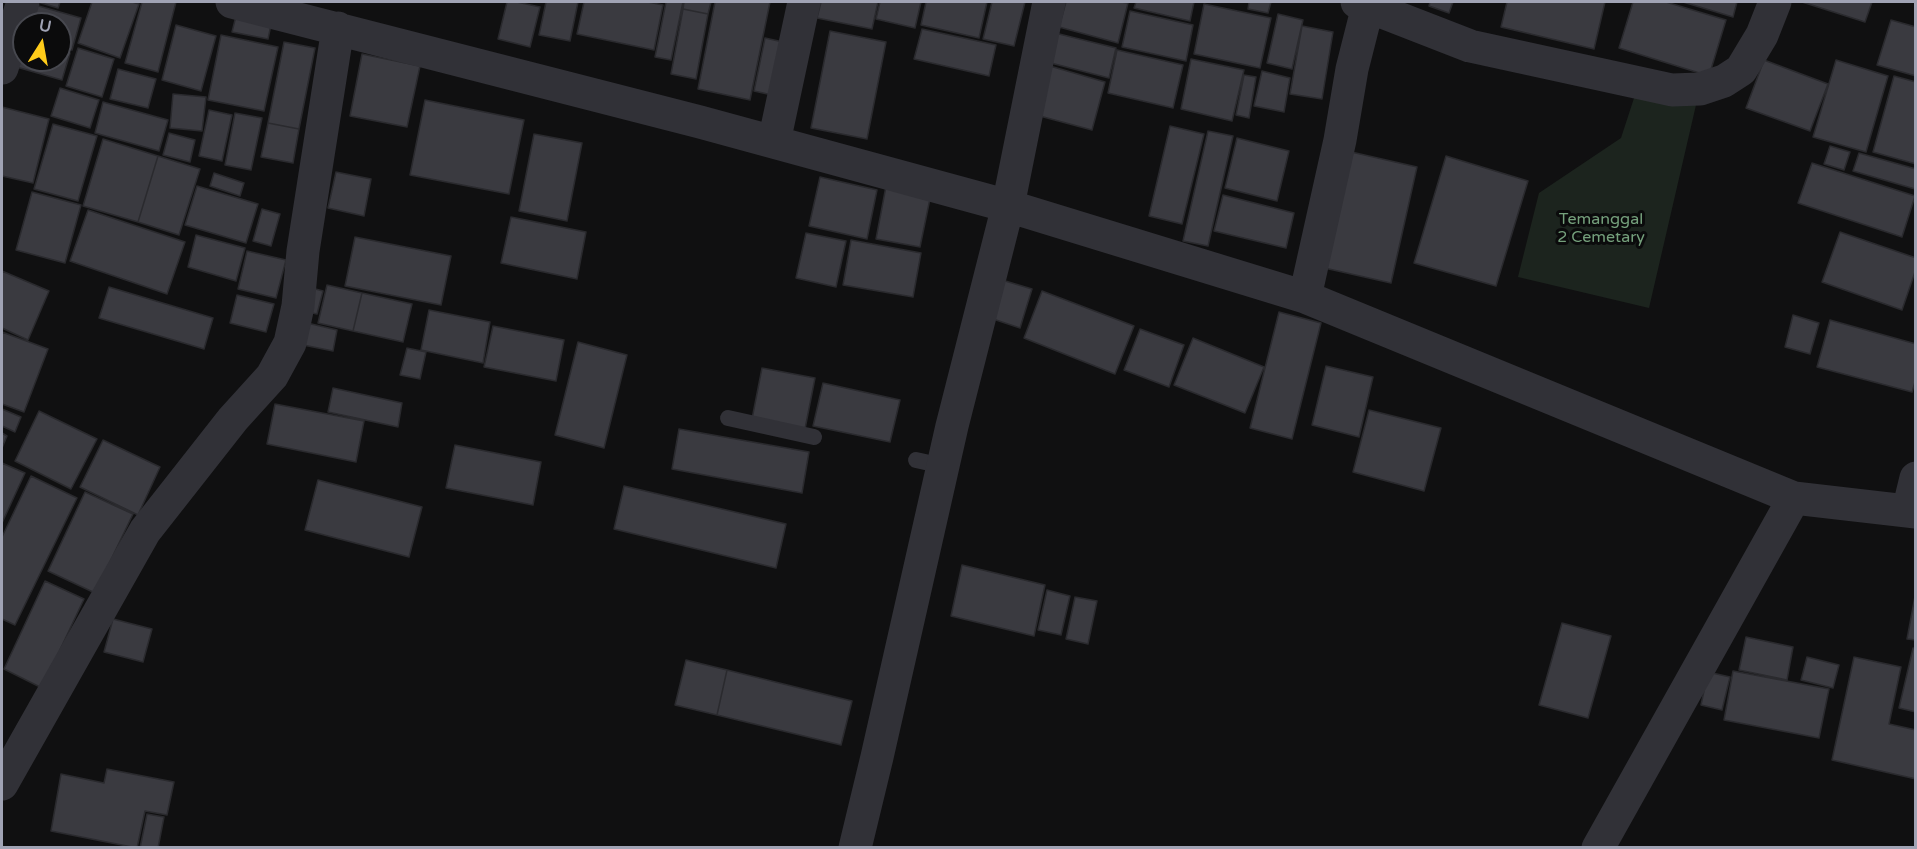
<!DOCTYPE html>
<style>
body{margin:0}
#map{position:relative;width:1917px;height:849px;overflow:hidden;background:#101011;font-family:"Varela Round",sans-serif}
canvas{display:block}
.frame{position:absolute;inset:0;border:3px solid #a0a3b4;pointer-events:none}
.north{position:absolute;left:12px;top:12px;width:60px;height:60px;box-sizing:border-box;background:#0b0b0c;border:2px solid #47484f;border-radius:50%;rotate:11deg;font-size:16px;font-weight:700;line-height:24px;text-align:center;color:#a0a3b4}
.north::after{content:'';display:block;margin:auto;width:21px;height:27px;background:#ffcc1a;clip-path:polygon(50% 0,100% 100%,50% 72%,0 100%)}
</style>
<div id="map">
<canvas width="1917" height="849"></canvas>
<div class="frame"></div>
<div class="north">U</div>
</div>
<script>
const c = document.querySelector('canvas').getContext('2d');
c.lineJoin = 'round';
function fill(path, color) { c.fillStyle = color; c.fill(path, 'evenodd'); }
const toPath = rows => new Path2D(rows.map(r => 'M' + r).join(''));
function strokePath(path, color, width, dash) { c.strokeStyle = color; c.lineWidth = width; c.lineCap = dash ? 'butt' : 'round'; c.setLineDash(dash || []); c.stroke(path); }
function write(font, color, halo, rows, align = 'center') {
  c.font = font + ' "Varela Round",sans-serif'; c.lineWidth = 6; c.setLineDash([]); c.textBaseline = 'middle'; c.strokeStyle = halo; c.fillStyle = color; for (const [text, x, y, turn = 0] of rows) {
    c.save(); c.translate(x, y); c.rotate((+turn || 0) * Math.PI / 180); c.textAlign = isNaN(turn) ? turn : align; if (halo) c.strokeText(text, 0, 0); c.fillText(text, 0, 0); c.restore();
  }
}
fill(toPath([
 [1635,95,1696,105,1649,308,1518,277,1539,193,1621,138]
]), '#1c241e');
const building = toPath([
 [38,2,60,2,58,8,38,2],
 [92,2,132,2,139,4,120,58,78,43,92,2],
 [142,2,176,2,158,72,125,63,142,2],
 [507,2,517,2,540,7,530,47,498,39,507,2],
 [546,2,578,2,570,41,539,35,546,2],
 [584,2,648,2,663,5,654,50,577,34,584,2],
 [666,2,683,2,671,60,655,57,666,2],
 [684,2,711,2,708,14,683,9,684,2],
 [715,2,770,2,750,100,698,89,715,2],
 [821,2,878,2,872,29,817,18,821,2],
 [880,2,921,2,915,28,876,19,880,2],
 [926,2,987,2,979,38,921,25,926,2],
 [992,2,1025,2,1014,46,983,39,992,2],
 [1066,2,1121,2,1128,3,1118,43,1059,27,1066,2],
 [1136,2,1194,2,1190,21,1134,8,1136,2],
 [1249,2,1271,2,1268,13,1248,9,1249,2],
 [1430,2,1453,2,1449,13,1429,6,1430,2],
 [1507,2,1605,2,1594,49,1501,27,1507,2],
 [1633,2,1666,2,1726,20,1709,76,1619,48,1633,2],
 [1683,2,1737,2,1733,17,1683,2],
 [1802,2,1872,2,1865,22,1802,2],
 [28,3,81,18,72,50,60,47,60,24,24,24,28,3],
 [1204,4,1271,18,1260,68,1194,54,1204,4],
 [683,9,708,14,696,79,671,74,683,9],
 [1130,11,1193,25,1186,61,1122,47,1130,11],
 [237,12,272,20,268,39,232,32,237,12],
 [1278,14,1303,20,1292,69,1267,63,1278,14],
 [1891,20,1916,27,1916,76,1877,65,1891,20],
 [176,25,216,36,201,91,162,80,176,25],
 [1302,26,1333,32,1322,99,1290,94,1302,26],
 [922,29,996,45,989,76,914,59,922,29],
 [830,31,886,42,867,139,811,128,830,31],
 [1051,32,1116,48,1109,78,1043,61,1051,32],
 [221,35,278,47,264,111,208,100,221,35],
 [765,38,783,42,772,95,754,91,765,38],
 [24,39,24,60,60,60,60,50,70,53,62,80,13,66,24,39],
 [284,42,315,48,299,129,268,123,284,42],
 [78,48,114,59,102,97,66,86,78,48],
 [1117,50,1183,65,1173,108,1108,93,1117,50],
 [362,54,420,66,407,127,350,116,362,54],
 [1191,59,1244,70,1232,121,1181,109,1191,59],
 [1764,60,1828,84,1810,131,1746,108,1764,60],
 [1836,60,1888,76,1866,152,1813,137,1836,60],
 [1050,66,1105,82,1092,130,1036,115,1050,66],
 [118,69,156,79,148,108,110,99,118,69],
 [1262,71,1290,78,1284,112,1254,106,1262,71],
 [1244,75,1256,77,1249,118,1236,115,1244,75],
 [1894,76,1916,82,1916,164,1873,152,1894,76],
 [60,88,99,100,90,128,51,116,60,88],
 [173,94,206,97,202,131,170,128,173,94],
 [425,100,524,120,509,194,410,175,425,100],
 [103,102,168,120,159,151,95,133,103,102],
 [2,107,49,119,33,183,2,176,2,107],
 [209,110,232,115,222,161,199,156,209,110],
 [235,113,262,118,251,170,225,165,235,113],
 [268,123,299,129,293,163,261,157,268,123],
 [53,124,97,136,78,201,34,189,53,124],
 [1170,126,1204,134,1182,224,1149,216,1170,126],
 [1208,131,1233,136,1208,246,1183,241,1208,131],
 [169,133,195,140,190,162,163,155,169,133],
 [534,134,582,143,567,221,519,211,534,134],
 [1237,138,1289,151,1277,201,1225,188,1237,138],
 [103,139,158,156,138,222,83,206,103,139],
 [1830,146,1850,152,1844,170,1824,164,1830,146],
 [1347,151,1417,167,1391,283,1320,267,1347,151],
 [1859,153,1916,169,1915,189,1853,171,1859,153],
 [158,156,200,169,179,235,138,222,158,156],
 [1446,156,1528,181,1496,286,1414,263,1446,156],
 [1812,163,1915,196,1902,237,1798,203,1812,163],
 [336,172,371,179,364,216,328,208,336,172],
 [214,173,244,183,240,196,210,186,214,173],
 [820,177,877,190,867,239,809,226,820,177],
 [887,181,932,189,920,247,876,239,887,181],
 [197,186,258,204,246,243,185,225,197,186],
 [32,192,81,205,65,263,16,250,32,192],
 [1223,195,1294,213,1286,248,1214,231,1223,195],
 [262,209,280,214,271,246,253,241,262,209],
 [88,210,185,242,167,294,70,261,88,210],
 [511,217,586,232,577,279,501,263,511,217],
 [1840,232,1916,258,1916,269,1902,310,1822,282,1840,232],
 [806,233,846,241,836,287,796,278,806,233],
 [196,235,245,248,236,281,188,267,196,235],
 [355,237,451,256,441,305,345,286,355,237],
 [851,240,921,253,913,297,843,285,851,240],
 [247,251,286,260,276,298,238,289,247,251],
 [2,271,49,291,28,340,2,328,2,271],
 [1002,280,1032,289,1020,328,990,318,1002,280],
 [327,285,362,293,353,331,318,323,327,285],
 [109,287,213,318,204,349,99,318,109,287],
 [308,287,323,291,317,314,303,311,308,287],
 [1042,291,1134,326,1115,374,1024,338,1042,291],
 [362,293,412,304,403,342,353,331,362,293],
 [237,295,274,304,266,332,230,323,237,295],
 [429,310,490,322,483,363,421,350,429,310],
 [1279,312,1321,323,1292,439,1250,428,1279,312],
 [1793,315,1819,323,1810,354,1785,347,1793,315],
 [1830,320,1916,344,1916,379,1912,392,1817,367,1830,320],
 [303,322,337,330,333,351,298,344,303,322],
 [493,326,564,340,556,381,484,367,493,326],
 [1140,329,1184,345,1169,387,1124,370,1140,329],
 [2,332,48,349,24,412,2,404,2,332],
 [1193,338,1264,367,1245,413,1174,385,1193,338],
 [578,342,627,355,604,448,555,435,578,342],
 [407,348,426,352,420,379,400,375,407,348],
 [1326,366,1373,377,1359,437,1312,425,1326,366],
 [762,368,815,378,805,429,752,419,762,368],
 [823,383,900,400,890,442,813,426,823,383],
 [333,388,402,403,398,427,328,412,333,388],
 [275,404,364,421,356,462,267,444,275,404],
 [2,409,21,417,15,432,2,426,2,409],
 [1369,410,1441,428,1424,491,1353,472,1369,410],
 [39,411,97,439,71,489,15,461,39,411],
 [679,429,809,452,802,493,672,469,679,429],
 [2,433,7,436,2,448,2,433],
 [103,440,160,467,138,515,80,487,103,440],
 [455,445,541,462,533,505,446,488,455,445],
 [2,463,25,473,2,523,2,463],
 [31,476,77,498,15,625,2,619,2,537,31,476],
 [318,480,422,507,409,557,305,530,318,480],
 [624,486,786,524,776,568,614,529,624,486],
 [85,492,133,514,95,593,48,571,85,492],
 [962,565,1045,585,1034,636,951,616,962,565],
 [45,581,84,599,42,688,4,669,45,581],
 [1047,590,1070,596,1061,635,1038,630,1047,590],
 [1916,591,1916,640,1907,639,1916,591],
 [1075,597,1097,601,1088,644,1066,639,1075,597],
 [113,619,152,629,143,662,104,652,113,619],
 [1562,623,1611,636,1588,718,1539,705,1562,623],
 [1746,637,1793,647,1787,680,1739,670,1746,637],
 [1913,648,1916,649,1916,712,1899,708,1913,648],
 [1807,657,1839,665,1833,688,1801,680,1807,657],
 [1854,657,1901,667,1889,724,1916,730,1916,779,1832,760,1854,657],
 [686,660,727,670,717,715,675,705,686,660],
 [727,670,852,701,841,745,717,715,727,670],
 [1733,671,1829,689,1819,738,1724,720,1733,671],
 [1708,672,1730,677,1722,710,1701,705,1708,672],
 [107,769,174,782,167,815,145,811,137,848,51,831,61,774,104,783,107,769],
 [147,814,164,817,158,848,140,848,147,814]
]);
fill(building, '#3a3a40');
strokePath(building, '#2a2a2e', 1.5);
strokePath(toPath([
 [728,418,814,437],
 [916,460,943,466]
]), '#313137', 16);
strokePath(toPath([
 [232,2,700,122,1008,206,1305,297,1794,498,1916,512],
 [1357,2,1470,46,1672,90,1700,89,1724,81,1741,70,1762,35,1775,2],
 [2,68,23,2],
 [774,142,804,2],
 [1305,297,1340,140,1352,69,1369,2],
 [1908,511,1916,478],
 [2,784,145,531,233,419,272,376,290,343,298,306,303,251,338,28],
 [855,848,877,757,952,426,1008,206,1049,2],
 [1598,848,1794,498]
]), '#313137', 33);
write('16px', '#75a07c', '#0b0b0c', [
 ["Temanggal",1601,220],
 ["2 Cemetary",1601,238]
]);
</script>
